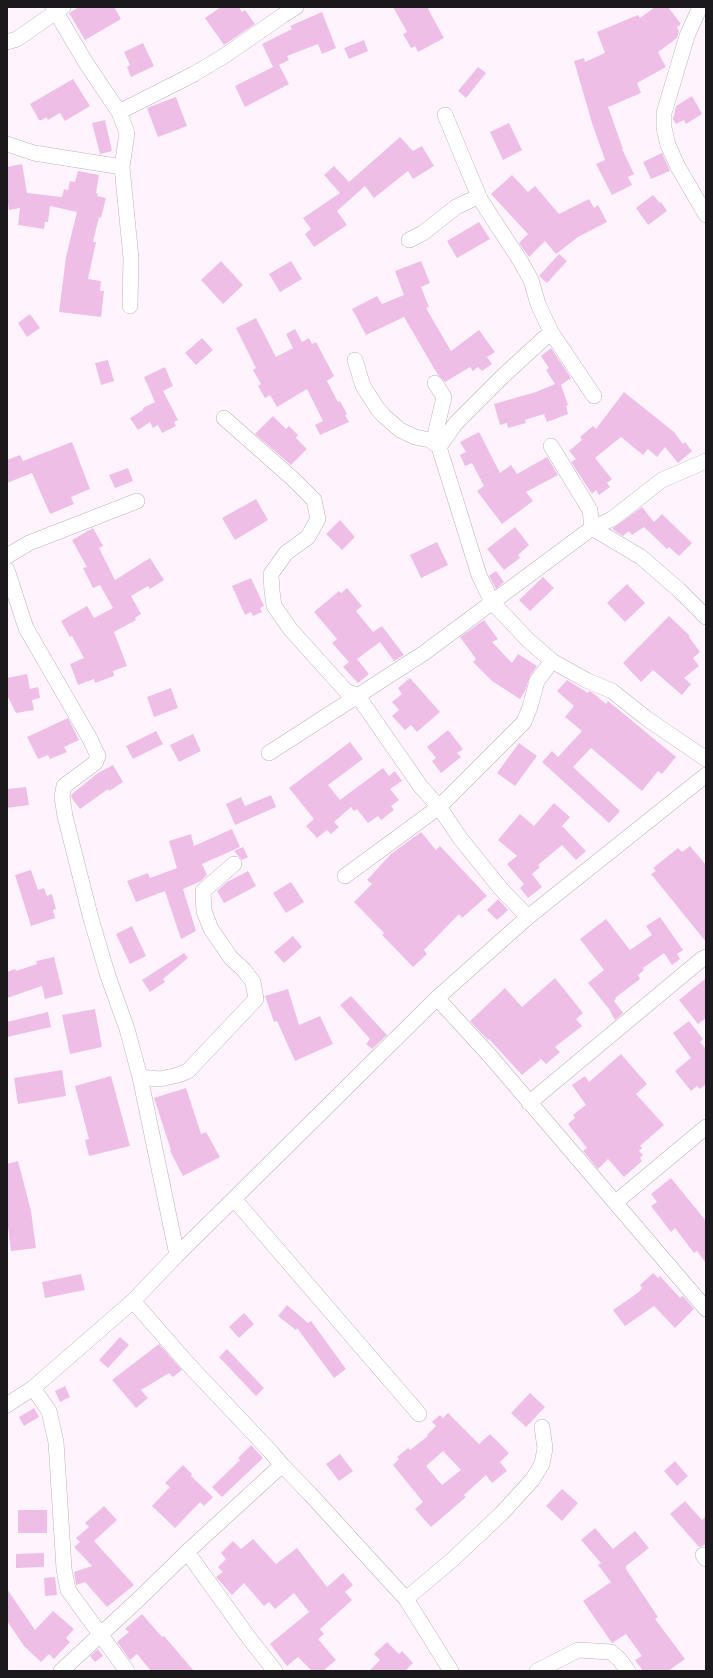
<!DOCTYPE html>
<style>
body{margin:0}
#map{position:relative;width:713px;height:1678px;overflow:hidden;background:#fff4fd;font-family:"Work Sans",sans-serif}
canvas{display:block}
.frame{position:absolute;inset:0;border:8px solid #1c191c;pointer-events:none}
</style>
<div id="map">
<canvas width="713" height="1678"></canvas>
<div class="frame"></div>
</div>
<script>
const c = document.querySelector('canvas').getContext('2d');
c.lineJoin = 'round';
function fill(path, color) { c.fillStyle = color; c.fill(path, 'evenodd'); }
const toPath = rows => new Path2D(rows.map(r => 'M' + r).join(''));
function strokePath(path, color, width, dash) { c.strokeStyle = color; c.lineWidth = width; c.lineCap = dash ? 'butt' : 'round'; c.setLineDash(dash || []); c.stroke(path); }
fill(toPath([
 [79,7,114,7,121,19,85,40,69,13],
 [221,7,239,7,242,12,245,10,255,24,224,45,205,18],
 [393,7,427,7,444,38,418,52,415,46,411,48,403,34,407,32],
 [655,7,668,7,681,24,677,27,679,31,677,38,658,52,666,67,637,83,641,93,608,107,623,149,622,149,634,174,628,177,632,185,612,195,596,164,605,160,592,123,574,61,584,58,585,62,605,53,597,32,638,15,640,18],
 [322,12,336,48,322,54,318,44,287,56,289,60,279,65,289,84,245,107,235,86,273,67,262,44,292,29,290,26],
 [364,40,368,51,349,59,344,48],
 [143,43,154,66,131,77,127,67,130,65,124,52],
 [478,67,486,73,466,98,458,91],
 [73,79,90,106,65,121,60,113,48,120,46,117,42,120,39,120,30,104],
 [692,96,702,114,686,124,684,120,676,124,673,119,676,106],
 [176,97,187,126,158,137,147,108],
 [105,120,112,151,100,154,92,123],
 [509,123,522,150,503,160,490,132],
 [400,137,413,151,422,146,434,166,413,179,408,171,374,198,365,186,337,211,347,225,314,247,305,234,311,229,303,218,340,193,324,175,334,166,349,182],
 [662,153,670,171,651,179,643,162],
 [22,164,27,193,62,197,64,189,68,190,70,181,75,182,78,171,99,175,96,193,98,194,97,196,106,198,101,218,99,217,93,242,96,242,88,279,101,281,100,291,104,291,101,317,59,312,66,257,77,212,50,206,48,222,45,222,44,229,18,225,20,208,9,210,7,195,7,167],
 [512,175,528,192,535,186,559,214,589,199,594,208,598,205,607,222,578,237,556,254,545,241,529,257,519,243,528,234,491,194],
 [653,195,660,203,661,202,667,211,648,225,636,208],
 [479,222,490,239,457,258,447,241],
 [559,254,567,261,547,283,539,276],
 [221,261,243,285,223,304,201,280],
 [291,261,302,279,280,292,269,274],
 [421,261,430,283,421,287,429,307,426,308,451,351,479,330,495,352,487,357,492,364,482,371,478,367,473,371,470,367,445,382,438,375,404,317,366,335,352,309,377,296,382,304,404,295,395,271],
 [30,314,40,328,27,337,18,323],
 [256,318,276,357,293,348,286,334,295,329,302,342,309,338,312,344,316,342,334,376,327,381,338,402,340,401,347,414,345,415,349,422,320,435,315,425,323,421,307,389,277,407,270,395,265,398,258,386,261,384,253,370,256,368,236,328],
 [202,338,213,350,196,365,185,353],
 [551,348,571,378,561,385,568,405,566,406,568,414,547,422,544,414,525,420,526,423,508,428,507,423,500,425,494,404,536,392,555,384,546,370,549,368,541,356],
 [108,360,114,381,101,385,95,363],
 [165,367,173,386,163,391,178,420,174,422,176,426,162,433,158,425,153,428,150,422,138,430,130,418,143,410,143,408,155,402,144,377],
 [624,392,674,432,683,444,685,442,692,451,678,463,665,447,657,457,648,449,643,455,621,437,595,458,612,479,607,483,610,487,599,495,596,490,592,494,571,462,576,459,569,451,582,440,580,437,593,426,596,429],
 [273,416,286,429,289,426,298,435,296,438,307,449,291,465,255,434],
 [479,432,500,473,511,465,517,474,547,457,558,475,526,492,533,501,502,524,477,491,484,486,472,463,465,466,460,455,466,452,460,442],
 [72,442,90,489,71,497,74,504,50,514,32,473,7,483,7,460,20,455,23,461],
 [128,468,133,481,115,488,109,475],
 [256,499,268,520,235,540,222,518],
 [642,507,654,522,662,514,692,543,679,556,669,547,667,549,644,527,632,535,629,531,623,536,612,529],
 [340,520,355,537,342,550,326,534],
 [515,527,529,545,518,555,520,558,504,570,487,549],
 [93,528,103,546,99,548,115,580,150,558,164,580,150,589,148,586,131,596,141,614,135,618,136,620,114,632,127,666,113,671,114,676,95,683,94,679,78,685,70,664,84,658,72,636,70,637,61,621,87,606,94,618,113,608,100,585,93,588,83,568,87,567,72,540],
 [437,542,448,565,421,578,410,555],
 [496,571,504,582,496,589,489,576],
 [543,577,554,588,530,611,519,600],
 [251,578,264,606,260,608,262,612,253,616,251,612,245,615,232,586],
 [627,584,645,603,625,622,607,603],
 [347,588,362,606,356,611,373,632,382,626,404,655,394,661,380,642,357,659,369,674,358,683,343,667,349,662,332,643,337,639,314,612,339,591,341,593],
 [669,616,690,636,689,637,700,652,693,658,699,666,684,678,691,684,682,695,653,670,641,682,623,663],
 [484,620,498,639,492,642,512,663,518,654,537,666,530,676,525,691,520,699,492,681,473,662,476,659,460,637],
 [27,674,30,689,38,687,40,698,32,700,34,710,16,713,8,697,7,678],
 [410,678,440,712,417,732,411,725,405,730,392,716,399,710,392,702,402,694,398,688],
 [567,680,588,693,589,691,593,693,606,704,608,701,676,757,662,774,658,771,642,791,591,748,573,767,620,811,609,823,542,762,552,751,558,757,582,731,565,717,574,706,557,691],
 [171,688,178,708,154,717,147,697],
 [68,718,79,740,64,747,67,752,50,759,48,755,38,759,27,737],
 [448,730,463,749,457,753,461,757,441,773,432,761,436,758,427,747],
 [156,731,163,744,133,759,126,746],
 [193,734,201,751,179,762,170,745],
 [350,742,363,759,328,785,340,800,383,768,389,776,395,771,402,781,390,789,399,800,391,806,394,810,381,820,378,816,368,823,357,809,354,811,351,807,334,822,339,827,331,834,327,830,317,838,306,826,314,819,289,788],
 [519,743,537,756,515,786,497,773],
 [113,765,123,782,109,791,108,789,80,809,71,797,72,794,98,773],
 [26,787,29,805,7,808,7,789],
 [271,795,276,807,235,825,226,804,241,797,245,806],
 [554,803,570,817,562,826,586,851,576,860,562,845,538,865,540,867,532,874,542,887,528,898,520,888,524,884,507,864,517,856,498,840,520,814,534,826],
 [232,829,240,847,202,864,207,875,201,881,183,889,196,931,181,939,165,891,136,902,127,881,148,873,150,878,177,868,169,841,191,834,194,846],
 [421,832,436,850,440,846,487,896,462,918,459,914,424,950,427,954,413,967,382,935,384,933,354,902,372,884,367,880,391,854],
 [690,846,706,865,706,942,651,874,656,871,653,868,678,848,682,852],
 [243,847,248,857,242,860,234,851],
 [31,870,38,890,44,888,47,896,52,894,56,909,53,910,55,918,31,926,15,875],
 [248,871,256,886,224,903,217,891,227,882],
 [291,882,304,902,286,913,273,893],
 [498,899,508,910,497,920,487,910],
 [660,917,683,950,677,954,680,959,672,965,664,953,643,968,644,970,638,975,640,979,615,998,616,999,614,1001,623,1013,615,1020,609,1009,588,983,604,970,580,939,606,919,630,950,652,935,646,926],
 [132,926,146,956,130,964,116,934],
 [293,936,302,947,284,963,274,952],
 [184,953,188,958,163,979,165,982,150,992,142,980],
 [54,957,63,994,45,999,42,986,7,998,7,972,15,969,16,971,37,964,36,961],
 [555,978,583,1013,576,1019,582,1026,555,1047,560,1052,546,1064,541,1059,522,1075,489,1039,488,1040,470,1021,505,988,522,1007],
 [706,978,706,1018,698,1024,679,1000],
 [288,989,299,1025,320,1016,333,1044,295,1061,277,1021,274,1022,265,996],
 [351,996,387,1035,372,1049,366,1044,370,1039,340,1005],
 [95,1009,102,1047,70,1054,62,1015],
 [48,1012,51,1027,7,1037,7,1022],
 [689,1021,703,1039,700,1042,706,1049,706,1084,700,1089,697,1086,691,1091,675,1071,691,1058,673,1033],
 [621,1054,647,1084,636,1094,664,1125,640,1146,642,1148,639,1151,643,1155,640,1158,642,1161,624,1177,608,1159,598,1169,583,1151,587,1148,568,1124,575,1118,573,1115,586,1105,572,1085,585,1076,589,1082],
 [62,1070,66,1096,18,1104,14,1078],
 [111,1076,130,1146,89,1156,85,1140,89,1139,75,1086],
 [186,1088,201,1134,206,1132,220,1157,183,1176,170,1151,171,1150,154,1098],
 [18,1161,31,1211,36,1248,11,1251,7,1218,7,1164],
 [671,1178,706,1221,706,1263,697,1251,694,1253,675,1228,671,1232,651,1206,657,1202,651,1194],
 [653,1273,658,1278,660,1276,680,1298,683,1296,694,1309,675,1328,654,1306,625,1326,613,1310,639,1292,642,1288,640,1285],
 [81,1274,85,1290,45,1298,42,1282],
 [287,1305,308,1323,311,1321,346,1369,334,1378,297,1328,296,1330,278,1316],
 [244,1313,254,1324,239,1338,229,1327],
 [120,1337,129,1345,108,1368,99,1360],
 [159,1344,182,1370,173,1377,169,1373,141,1390,148,1398,136,1408,112,1380],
 [227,1349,264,1388,256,1396,219,1357],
 [65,1386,70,1397,60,1402,55,1391],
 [530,1393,545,1407,526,1427,511,1413],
 [34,1408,39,1417,24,1426,19,1417],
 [448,1413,479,1444,490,1434,509,1453,500,1462,507,1471,492,1483,486,1475,464,1495,466,1497,431,1527,415,1509,423,1502,393,1465,399,1459,397,1457,408,1448,410,1450,428,1436,427,1435,436,1426,432,1422,440,1415,443,1418],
 [443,1451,461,1470,442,1485,426,1466],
 [251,1445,263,1458,222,1497,212,1487,240,1460,238,1458],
 [340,1454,353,1471,339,1481,326,1464],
 [675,1461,688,1476,677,1486,664,1471],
 [183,1465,192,1474,191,1476,213,1497,204,1506,200,1502,175,1528,152,1506,170,1487,165,1483],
 [562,1489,578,1503,562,1521,546,1506],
 [685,1501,702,1520,706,1516,706,1544,703,1546,699,1547,670,1514],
 [104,1506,117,1520,94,1541,134,1585,107,1607,85,1582,76,1585,74,1572,92,1566,74,1547,80,1542,76,1538,89,1527,85,1523],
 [18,1510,47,1510,47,1533,18,1533],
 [595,1528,613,1549,635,1531,649,1548,626,1566,626,1569,658,1617,655,1619,685,1659,668,1671,643,1671,635,1660,642,1656,626,1634,612,1643,583,1601,611,1582,598,1565,601,1563,581,1540],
 [253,1539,276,1564,297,1548,327,1587,343,1573,353,1585,345,1592,352,1600,320,1629,324,1634,318,1639,336,1660,323,1671,312,1671,298,1657,287,1666,270,1644,309,1612,294,1593,275,1609,269,1602,264,1606,244,1583,232,1595,216,1577,223,1572,218,1567,226,1559,221,1553,233,1541,241,1549],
 [44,1553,44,1567,16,1568,16,1554],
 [55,1577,57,1595,45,1596,44,1578],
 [7,1589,35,1630,53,1611,74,1629,66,1638,70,1642,54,1659,49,1654,41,1662,24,1646,7,1621],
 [142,1614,162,1637,164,1636,194,1671,151,1671,137,1654,130,1660,117,1642,129,1632,125,1629],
 [387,1642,399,1654,402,1651,413,1663,405,1671,369,1671,380,1660,374,1654],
 [98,1649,103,1656,95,1662,90,1656]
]), '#eebee7');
const street = toPath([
 [53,7,86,63,119,112,127,133,122,167,131,258,130,306],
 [700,7,687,36,664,113,664,128,668,145,678,167,706,215],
 [7,42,17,39,63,7],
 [119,112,194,74,224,56,282,16,296,7],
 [445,115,480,199],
 [7,144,34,153,122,167],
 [409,240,423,233,456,207,475,198,480,199,521,262,531,280,538,304,551,332,594,396],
 [551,332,504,375,456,423,439,447,479,575,492,602,528,640,552,661,586,680,612,691,646,718,706,759],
 [355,360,363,386,377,408,383,415,400,430,415,437,430,440,439,447,436,431,444,397,435,383],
 [224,418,293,479,314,500,318,519,308,537,286,553,271,574,272,591,274,606,291,630,346,691,357,695,421,787,439,807,460,838,501,889,528,917],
 [706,461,662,480,612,519,592,528,641,557,679,590,706,617],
 [7,556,29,543,137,501],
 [7,570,26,628,90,739,98,756,95,763,64,786,62,797,65,816,91,919,108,976,127,1029,140,1077,177,1255],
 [269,753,424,653,592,528,590,510,551,446],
 [345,876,439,807,524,722,530,707,537,681,552,661],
 [437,998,491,1057,706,1309],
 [140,1077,160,1079,178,1075,188,1071,256,999,253,982,244,970,231,958,211,929,204,911,203,891,234,864],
 [529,1103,702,959,706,957],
 [234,1199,419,1414],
 [616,1202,706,1127],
 [133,1301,188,1364,271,1452,282,1465,310,1494,406,1599,451,1671],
 [33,1388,49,1411,56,1442,64,1569,68,1590,127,1671],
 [7,1405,33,1388,133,1301,177,1255,437,998,528,917,706,775],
 [187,1552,282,1465],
 [703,1555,706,1559],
 [406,1599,452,1560,502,1513,533,1479,542,1464,545,1448,542,1427],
 [61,1671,140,1598,187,1552,249,1638,275,1671],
 [537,1671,578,1650,611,1652,619,1659,628,1671]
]);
strokePath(street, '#bcb2ba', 16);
strokePath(street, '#fff', 15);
</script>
